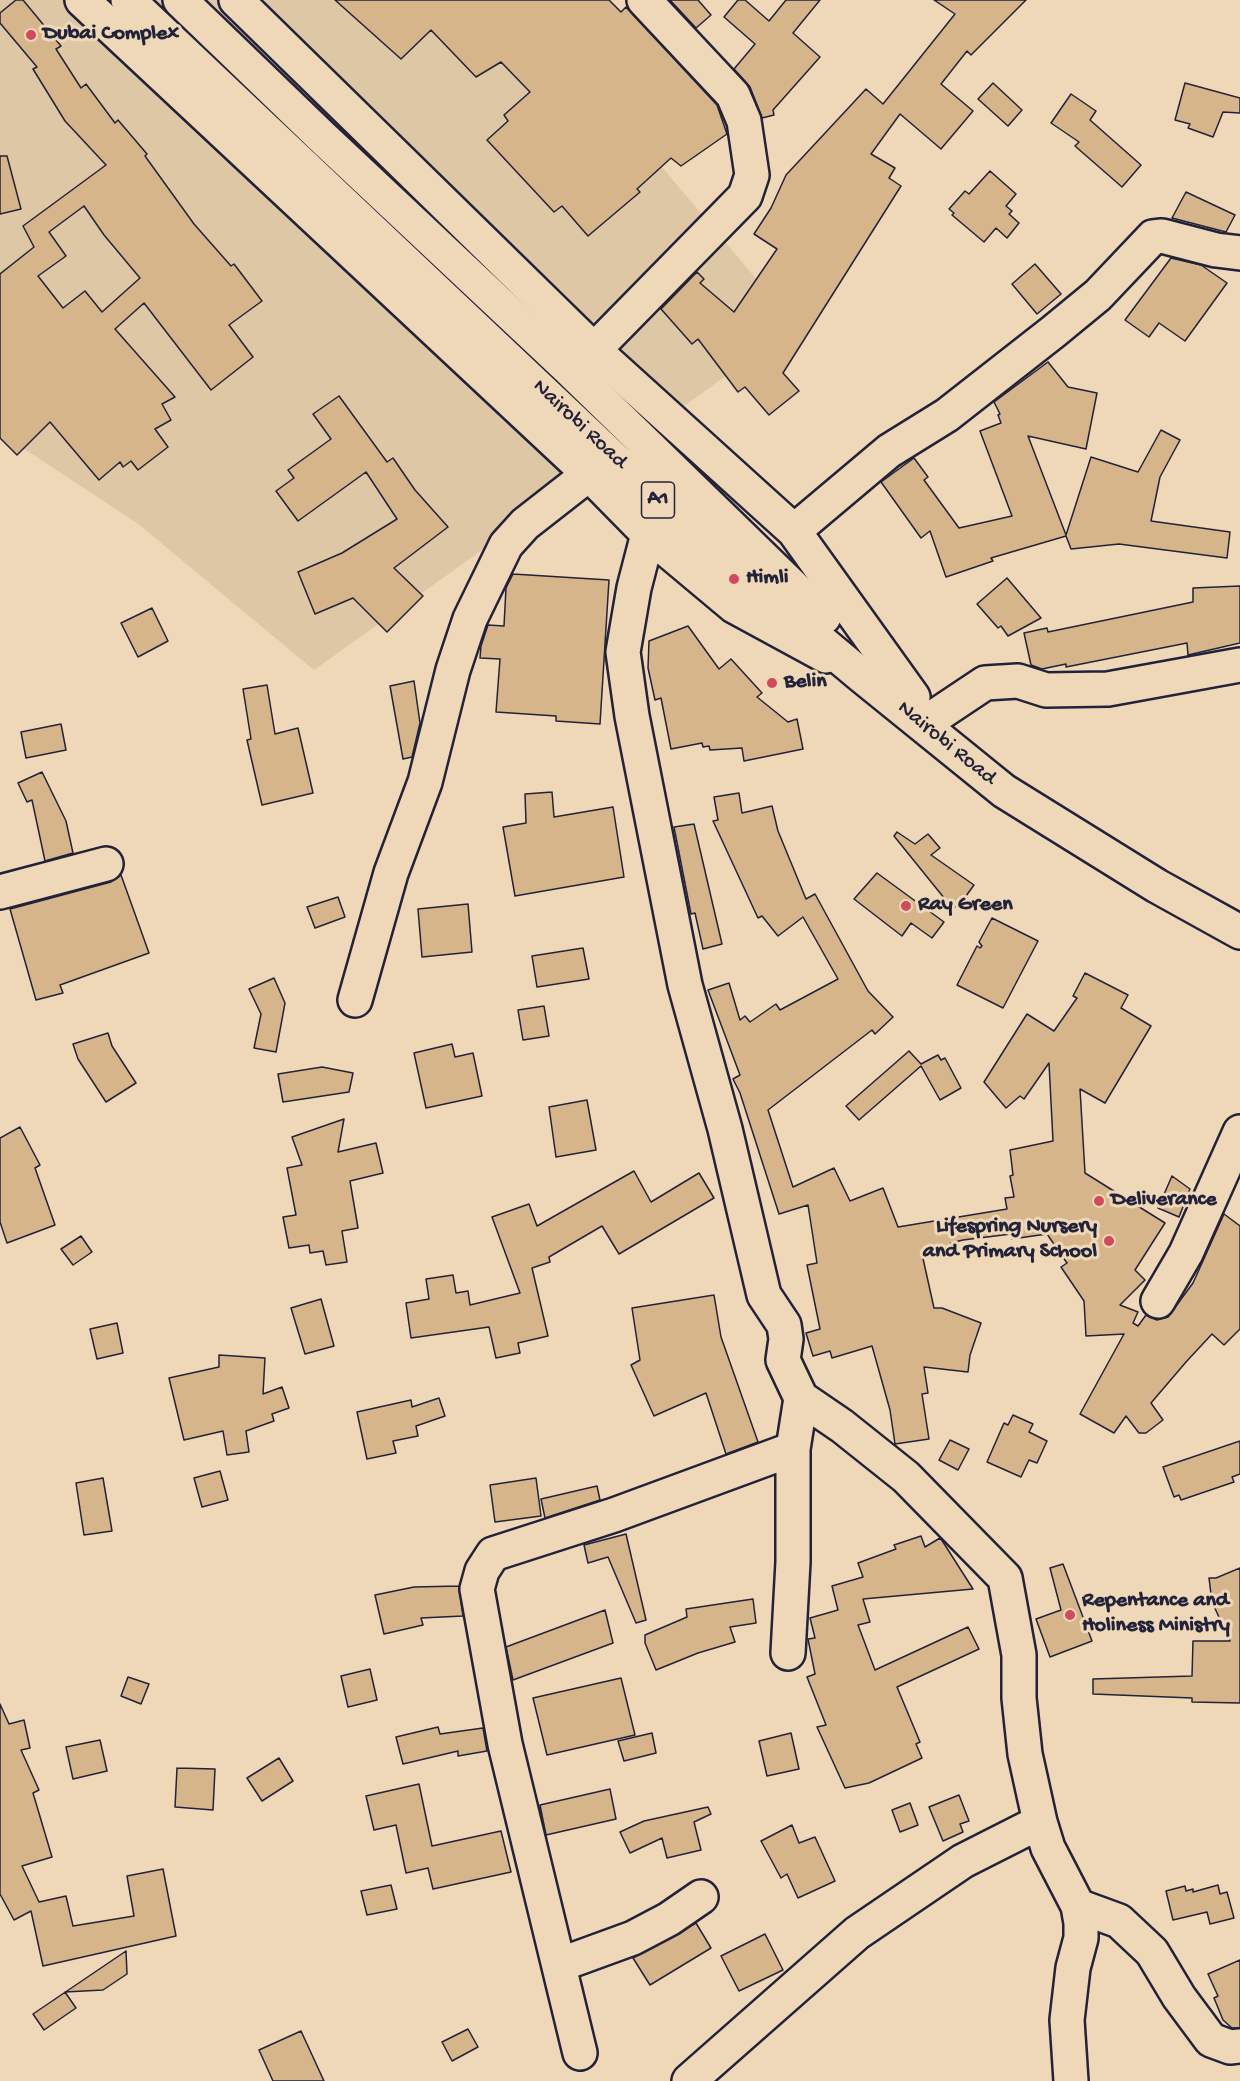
<!DOCTYPE html>
<style>
body{margin:0}
canvas{display:block;background:#eed8b7}
</style>
<canvas width="1240" height="2081"></canvas>
<script>
const c = document.querySelector('canvas').getContext('2d');
c.lineJoin = 'round';
function fill(path, color) { c.fillStyle = color; c.fill(path, 'evenodd'); }
const toPath = rows => new Path2D(rows.map(r => 'M' + r).join(''));
function strokePath(path, color, width, dash) { c.strokeStyle = color; c.lineWidth = width; c.lineCap = dash ? 'butt' : 'round'; c.setLineDash(dash || []); c.stroke(path); }
function write(font, color, halo, rows, align = 'center') {
  c.font = font + ' "Gochi Hand",sans-serif'; c.lineWidth = 6; c.setLineDash([]); c.textBaseline = 'middle'; c.strokeStyle = halo; c.fillStyle = color; for (const [text, x, y, turn = 0] of rows) {
    c.save(); c.translate(x, y); c.rotate((+turn || 0) * Math.PI / 180); c.textAlign = isNaN(turn) ? turn : align; if (halo) c.strokeText(text, 0, 0); c.fillText(text, 0, 0); c.restore();
  }
}
fill(toPath([
 [0,0,521,0,796,326,314,670,137,523,0,433]
]), '#dec7a5');
const building = toPath([
 [16,0,23,0,61,46,56,49,81,88,86,84,115,123,118,120,147,154,145,156,194,224,231,266,234,264,262,301,229,325,253,357,211,390,144,303,115,329,175,397,162,404,171,420,155,429,168,447,138,470,131,461,123,467,120,462,99,480,50,422,17,455,0,438,0,274,34,247,23,226,106,165,65,121,33,69,37,67,0,23,0,13,16,0],
 [84,206,104,235,140,278,102,312,85,291,63,308,38,276,66,256,49,232,84,206],
 [335,0,609,0,621,12,626,7,717,105,727,134,681,166,671,158,637,189,640,192,588,236,562,206,554,212,487,140,508,121,504,115,530,92,501,62,476,77,431,30,401,59,335,0],
 [670,0,698,0,711,15,696,28,670,0],
 [738,0,745,0,769,21,786,0,820,0,793,33,820,57,773,110,774,115,762,118,750,87,734,69,755,44,724,17,738,0],
 [934,0,1026,0,971,55,967,51,941,84,973,111,941,149,900,114,871,154,895,168,889,178,901,186,783,373,799,391,769,415,745,387,738,392,698,339,692,344,661,309,697,272,704,279,700,283,734,312,777,249,754,234,771,208,786,175,866,89,883,104,955,14,934,0],
 [993,83,1022,110,1008,126,978,99,993,83],
 [1185,83,1240,98,1240,113,1223,112,1213,137,1188,128,1190,124,1175,120,1185,83],
 [1071,94,1096,111,1090,120,1141,165,1122,187,1075,146,1079,142,1051,123,1071,94],
 [0,156,7,156,21,209,0,214,0,156],
 [990,171,1016,194,1006,206,1012,211,1009,214,1019,223,1007,238,996,228,984,242,952,215,954,213,949,209,965,191,969,194,990,171],
 [1186,192,1235,215,1226,232,1172,218,1186,192],
 [1171,258,1201,265,1227,283,1185,341,1159,323,1149,337,1125,320,1171,258],
 [1035,264,1061,294,1037,314,1012,284,1035,264],
 [1048,362,1068,387,1097,393,1086,449,1028,436,1066,535,1091,457,1138,472,1161,430,1180,440,1160,477,1151,521,1230,532,1227,558,1119,544,1071,549,1066,536,991,558,993,561,946,577,930,531,921,538,881,482,914,458,928,477,924,480,959,528,1012,516,980,431,1001,423,998,415,1000,414,994,402,1048,362],
 [339,396,387,462,393,458,415,490,448,527,394,568,423,596,387,632,353,598,315,614,298,572,342,553,397,519,366,472,298,521,276,491,294,478,288,470,331,439,313,414,339,396],
 [513,574,609,580,600,724,556,721,556,716,496,712,500,659,480,658,481,646,488,625,504,626,506,588,513,574],
 [1007,578,1041,618,1008,636,1001,626,998,628,977,604,1007,578],
 [1240,586,1240,643,1188,655,1187,643,1066,667,1066,664,1042,669,1031,665,1024,633,1047,628,1048,632,1193,602,1193,588,1240,586],
 [152,608,168,641,138,657,121,623,152,608],
 [688,626,719,669,731,659,762,693,757,697,788,722,797,719,803,749,744,761,742,748,710,750,709,746,703,747,702,743,671,749,661,698,655,700,648,668,649,641,688,626],
 [414,681,420,723,412,757,403,759,390,686,414,681],
 [267,685,275,734,298,728,313,793,262,805,247,740,251,739,243,689,267,685],
 [61,724,66,750,26,758,21,732,61,724],
 [42,772,66,821,73,853,45,861,32,800,27,802,18,783,42,772],
 [552,792,554,817,613,807,624,877,515,896,503,827,526,823,525,794,552,792],
 [739,793,742,813,772,806,778,831,806,899,815,894,868,991,893,1017,875,1034,872,1030,768,1110,793,1187,834,1168,850,1201,883,1188,898,1227,1007,1209,1005,1198,1014,1197,1010,1176,1013,1175,1010,1150,1053,1141,1049,1063,1024,1099,1020,1096,1006,1108,984,1082,1027,1014,1054,1031,1077,998,1073,996,1085,973,1128,995,1121,1008,1151,1026,1105,1103,1080,1089,1085,1173,1165,1223,1135,1270,1145,1280,1120,1305,1138,1312,1133,1323,1138,1326,1146,1315,1157,1320,1168,1317,1193,1283,1224,1214,1240,1226,1240,1329,1224,1345,1212,1334,1186,1362,1151,1403,1163,1420,1146,1433,1139,1433,1126,1416,1114,1433,1080,1414,1124,1334,1086,1336,1084,1301,1061,1267,1067,1263,1047,1234,1012,1239,1011,1234,963,1240,951,1243,952,1249,922,1254,934,1308,942,1308,981,1323,970,1355,968,1372,924,1367,928,1393,922,1394,929,1439,895,1444,890,1410,872,1346,832,1358,830,1351,813,1356,806,1333,820,1329,807,1265,817,1263,808,1205,779,1214,740,1093,733,1079,740,1075,708,990,729,983,740,1020,745,1016,750,1022,776,1004,780,1010,838,979,803,917,778,936,762,916,758,918,713,821,718,820,714,797,739,793],
 [694,824,722,944,703,949,695,913,691,914,674,827,694,824],
 [897,832,915,844,928,834,940,848,931,855,974,885,958,907,956,906,953,909,894,836,897,832],
 [877,873,944,922,932,938,911,923,902,936,854,899,877,873],
 [121,875,149,953,60,985,63,993,36,1000,10,909,111,882,121,875],
 [338,897,345,917,315,928,307,907,338,897],
 [468,904,472,952,422,957,418,909,468,904],
 [992,918,1038,941,1003,1008,957,985,977,946,980,948,982,946,979,942,992,918],
 [583,948,589,979,537,987,532,956,583,948],
 [274,978,285,1003,276,1052,254,1048,261,1014,249,989,274,978],
 [544,1006,549,1036,523,1040,518,1010,544,1006],
 [108,1033,112,1046,136,1083,106,1102,78,1059,73,1044,108,1033],
 [452,1044,455,1057,473,1053,482,1096,426,1108,414,1053,452,1044],
 [909,1051,921,1064,938,1055,941,1060,945,1058,961,1088,940,1100,921,1066,859,1120,846,1106,909,1051],
 [322,1067,353,1073,349,1092,283,1102,278,1074,322,1067],
 [587,1100,596,1150,556,1157,549,1107,587,1100],
 [344,1119,338,1152,376,1143,383,1173,350,1181,358,1228,342,1231,347,1262,326,1265,323,1251,310,1253,309,1245,289,1248,283,1217,296,1215,287,1168,302,1165,292,1137,344,1119],
 [20,1127,40,1165,35,1168,55,1225,7,1243,0,1222,0,1138,20,1127],
 [634,1171,651,1202,699,1173,714,1198,619,1254,602,1226,549,1257,550,1262,532,1268,548,1336,518,1343,520,1353,496,1358,489,1327,411,1338,406,1303,429,1299,426,1279,453,1275,456,1293,468,1291,470,1305,520,1293,492,1217,529,1204,537,1226,634,1171],
 [1172,1176,1190,1189,1179,1217,1158,1208,1172,1176],
 [81,1236,92,1252,73,1265,61,1249,81,1236],
 [714,1295,721,1337,758,1442,726,1454,706,1393,654,1416,631,1365,640,1360,632,1308,714,1295],
 [321,1299,334,1346,305,1354,291,1308,321,1299],
 [117,1323,123,1353,97,1359,90,1329,117,1323],
 [219,1355,265,1358,263,1394,282,1387,289,1408,272,1414,274,1421,246,1431,249,1452,227,1455,223,1431,184,1440,169,1378,219,1367,219,1355],
 [439,1398,445,1416,416,1426,418,1436,393,1441,396,1453,367,1459,357,1412,411,1400,412,1407,439,1398],
 [1013,1415,1033,1424,1029,1432,1047,1441,1037,1463,1029,1460,1021,1477,987,1462,1004,1423,1008,1425,1013,1415],
 [950,1440,969,1449,958,1470,939,1460,950,1440],
 [1240,1441,1240,1474,1232,1477,1234,1482,1181,1500,1179,1495,1174,1497,1163,1467,1240,1441],
 [220,1471,228,1500,202,1507,194,1478,220,1471],
 [103,1478,112,1531,84,1535,76,1483,103,1478],
 [536,1478,541,1516,495,1522,490,1485,536,1478],
 [597,1486,600,1500,545,1518,541,1499,597,1486],
 [626,1534,646,1620,636,1623,608,1557,588,1563,584,1545,626,1534],
 [921,1536,925,1547,940,1538,943,1542,973,1589,863,1599,870,1622,858,1625,875,1670,968,1627,979,1649,897,1687,920,1742,916,1744,922,1758,869,1783,845,1788,817,1727,826,1725,807,1677,815,1674,808,1639,815,1638,810,1618,838,1610,832,1586,863,1577,858,1563,896,1549,894,1545,921,1536],
 [1063,1564,1092,1641,1050,1657,1036,1619,1061,1610,1050,1568,1063,1564],
 [1240,1568,1240,1703,1192,1702,1192,1698,1093,1694,1093,1679,1192,1676,1193,1641,1230,1641,1212,1602,1209,1578,1216,1578,1240,1568],
 [459,1586,463,1616,421,1618,423,1625,384,1634,375,1595,414,1587,459,1586],
 [753,1599,756,1623,730,1627,735,1642,698,1653,656,1670,645,1643,645,1635,687,1617,686,1609,753,1599],
 [605,1610,613,1643,513,1680,506,1647,605,1610],
 [370,1669,377,1700,348,1707,341,1676,370,1669],
 [128,1677,149,1684,141,1704,121,1696,128,1677],
 [621,1678,635,1735,547,1755,533,1698,621,1678],
 [0,1704,9,1724,24,1720,30,1748,21,1750,39,1790,33,1793,52,1857,22,1866,39,1902,66,1896,73,1926,134,1916,127,1876,163,1869,176,1936,43,1966,31,1911,14,1920,0,1894,0,1704],
 [438,1727,440,1734,483,1728,487,1751,458,1756,458,1751,403,1764,396,1737,438,1727],
 [652,1733,656,1753,624,1761,618,1741,652,1733],
 [791,1733,799,1769,767,1776,759,1741,791,1733],
 [100,1740,107,1771,73,1779,66,1747,100,1740],
 [279,1758,293,1781,262,1801,247,1778,279,1758],
 [177,1768,215,1769,213,1810,175,1807,177,1768],
 [419,1784,432,1846,501,1831,511,1872,433,1889,428,1868,406,1873,396,1825,374,1830,366,1796,419,1784],
 [610,1789,616,1819,546,1835,540,1805,610,1789],
 [959,1795,969,1821,960,1824,963,1832,943,1841,929,1807,959,1795],
 [910,1803,918,1825,900,1832,892,1810,910,1803],
 [708,1807,711,1814,694,1822,701,1850,667,1858,662,1838,630,1853,620,1832,644,1821,708,1807],
 [792,1825,799,1843,815,1837,835,1881,798,1898,787,1874,781,1878,761,1841,792,1825],
 [391,1885,397,1909,367,1915,361,1891,391,1885],
 [1218,1885,1220,1894,1227,1892,1234,1918,1210,1924,1207,1912,1173,1920,1166,1891,1185,1886,1186,1891,1193,1889,1193,1892,1218,1885],
 [696,1923,711,1948,650,1985,633,1958,696,1923],
 [765,1934,783,1970,739,1991,721,1956,765,1934],
 [126,1951,127,1974,103,1990,65,1992,76,2008,44,2030,33,2014,126,1951],
 [1240,1960,1240,2028,1232,2028,1223,2020,1214,1998,1218,1996,1208,1974,1240,1960],
 [468,2029,478,2047,452,2061,442,2042,468,2029],
 [301,2031,324,2081,273,2081,259,2050,301,2031]
]);
fill(building, '#d5b589');
strokePath(building, '#22223b', 1.5);
const minor = toPath([
 [82,0,589,474,648,534,734,606,826,656],
 [236,0,594,350,794,531,913,697],
 [594,350,745,196,752,175,744,121,733,95,644,0],
 [794,531,889,451,947,415,1053,332,1098,295,1153,237,1162,236,1216,250,1240,253],
 [648,534,634,588,623,652,632,716,685,985,725,1129,764,1295,784,1325,786,1339,783,1360,801,1398,842,1426,906,1477,1005,1578,1019,1655,1019,1698,1025,1754,1040,1822,1048,1848,1078,1906,1081,1923,1081,1938,1073,1968,1067,2020,1071,2081],
 [934,717,985,683,1018,681,1046,690,1108,689,1240,665],
 [0,892,106,864],
 [355,1000,391,873,425,782,453,670,470,619,506,545,525,524,589,474],
 [1158,1301,1186,1253,1240,1132],
 [788,1653,793,1562,793,1449,801,1398],
 [1078,1906,1119,1921,1152,1952,1179,1997,1211,2040,1230,2047,1240,2046],
 [559,1965,633,1938,669,1919,701,1897],
 [580,2053,505,1744,477,1589,482,1571,493,1554,614,1515,793,1449],
 [689,2081,857,1933,963,1861,1040,1822]
]);
const highway = toPath([
 [128,0,703,543,862,676,1004,791,1157,886,1240,932],
 [180,0,321,136,569,369,824,617]
]);
strokePath(minor, '#22223b', 38);
strokePath(highway, '#22223b', 38);
strokePath(minor, '#eed8b7', 33);
strokePath(highway, '#eed8b7', 33);
for (const [x, y, r, color] of [
 [31,35,6,"#d1495b"],
 [734,579,6,"#d1495b"],
 [772,683,6,"#d1495b"],
 [906,906,6,"#d1495b"],
 [1099,1201,6,"#d1495b"],
 [1109,1241,6,"#d1495b"],
 [1070,1615,6,"#d1495b"]
]) { const dot = new Path2D(); dot.arc(x, y, r, 0, 2 * Math.PI); c.fillStyle = color; c.fill(dot); strokePath(dot, '#eed8b7', 2); }
for (const [x, y, w] of [
 [658,500,33]
]) { const box = new Path2D(); box.roundRect(x - w / 2, y - 18, w, 36, 4.5); c.fillStyle = '#eed8b7'; c.fill(box); strokePath(box, '#22223b', 1.5); }
write('bold 21px', '#22223b', null, [
 ["A1",658,500]
]);
write('bold 22px', '#22223b', '#eed8b7', [
 ["Dubai Complex",43,35],
 ["Himli",746,579],
 ["Belin",784,683],
 ["Ray Green",918,906],
 ["Deliverance",1111,1201],
 ["Lifespring Nursery",1097,1228,"right"],
 ["and Primary School",1097,1253,"right"],
 ["Repentance and",1082,1602],
 ["Holiness Ministry",1082,1627]
], 'left');
write('22px', '#22223b', '#eed8b7', [
 ["Nairobi Road",579,425,43],
 ["Nairobi Road",946,744,39]
]);
</script>
